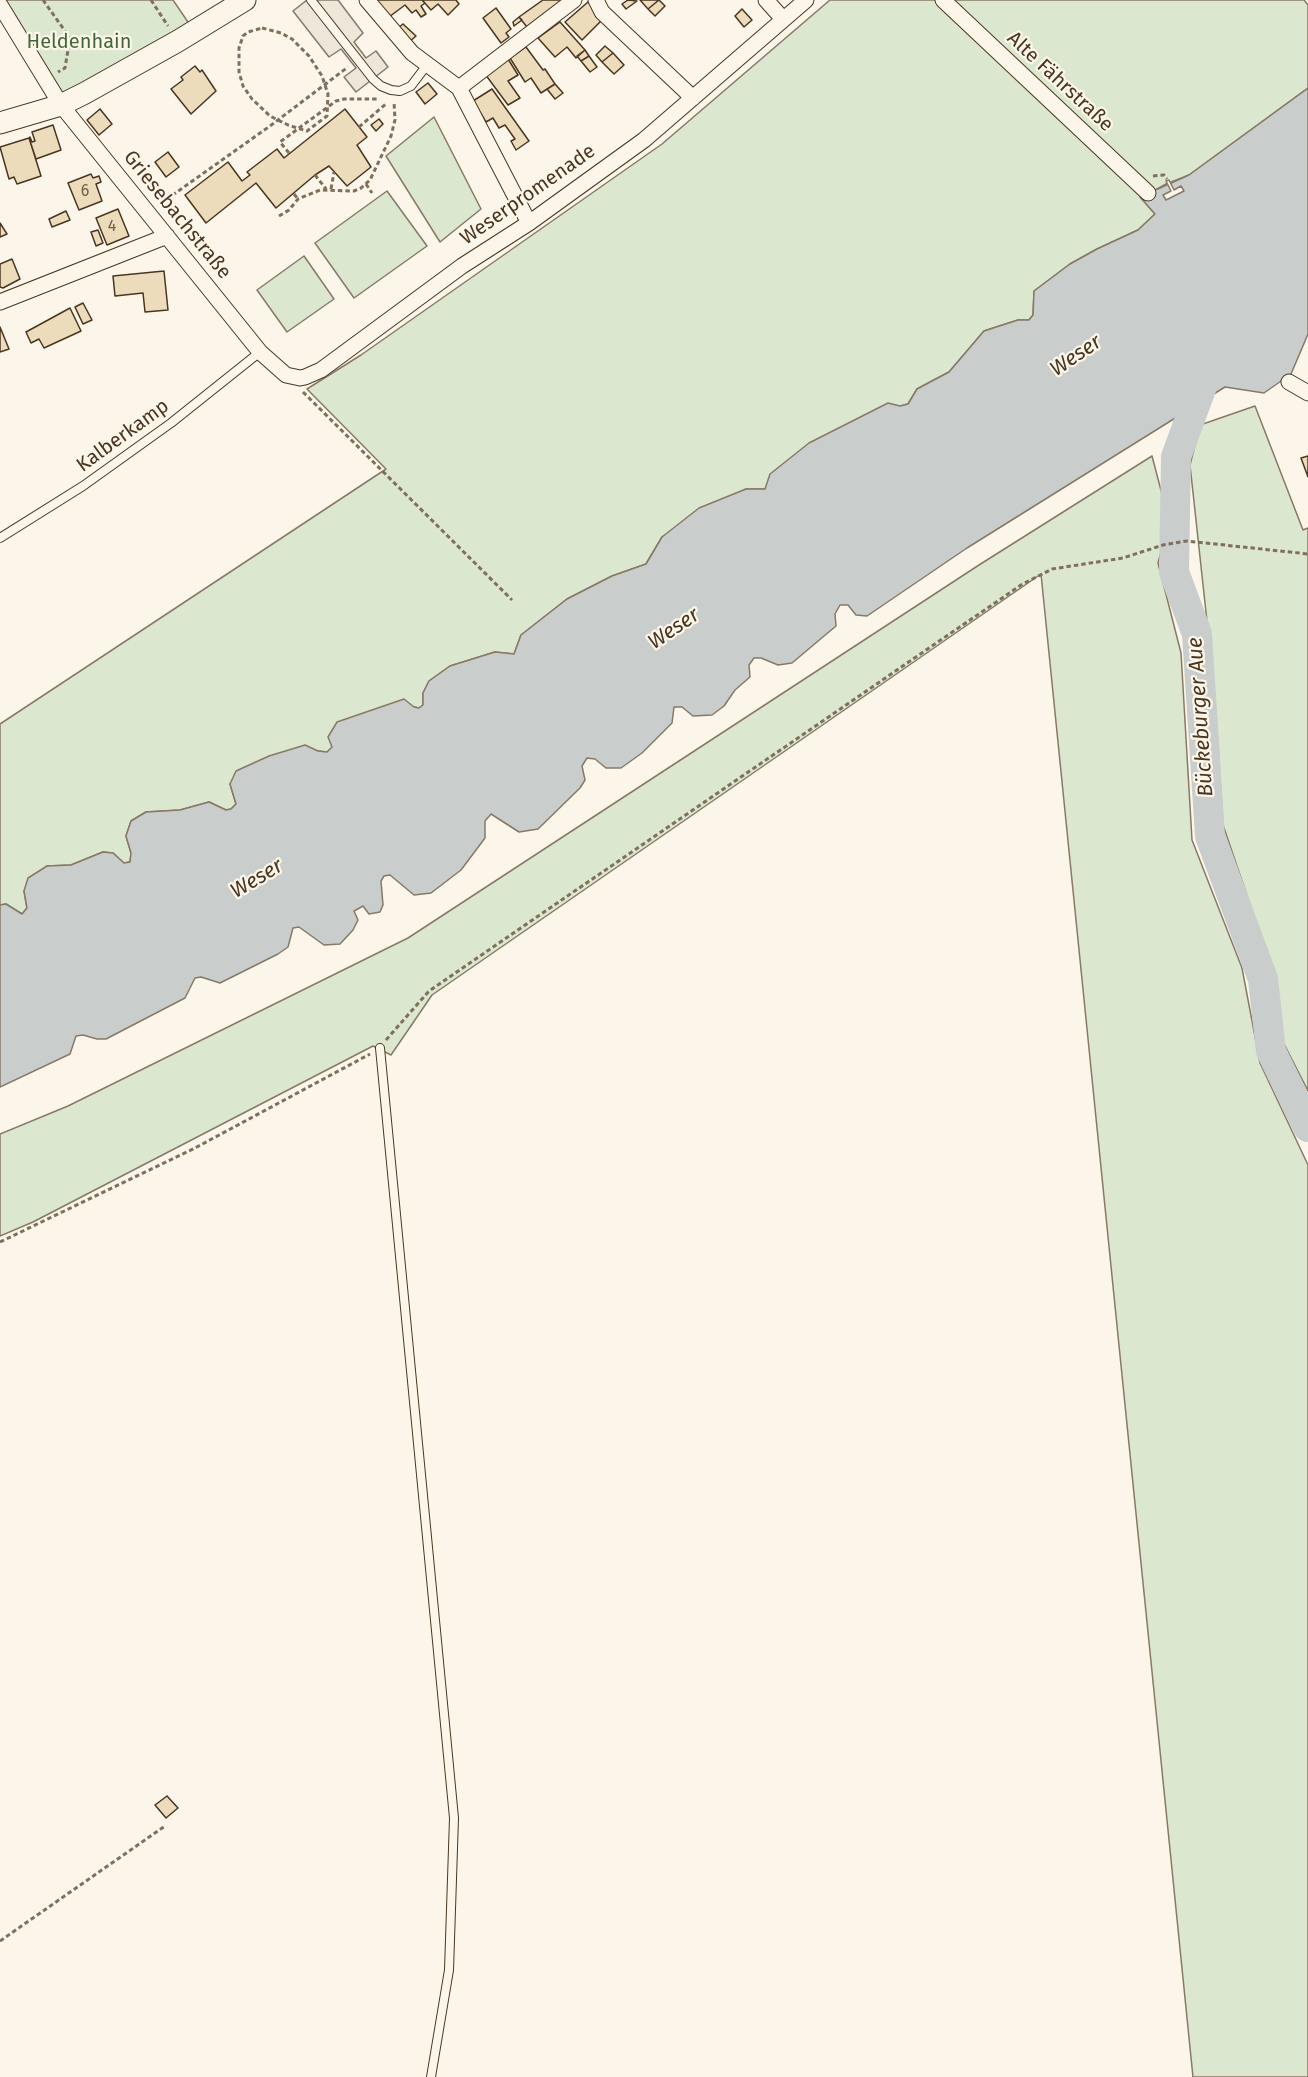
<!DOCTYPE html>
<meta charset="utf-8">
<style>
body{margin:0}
canvas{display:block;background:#fbf6e9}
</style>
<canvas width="1308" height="2077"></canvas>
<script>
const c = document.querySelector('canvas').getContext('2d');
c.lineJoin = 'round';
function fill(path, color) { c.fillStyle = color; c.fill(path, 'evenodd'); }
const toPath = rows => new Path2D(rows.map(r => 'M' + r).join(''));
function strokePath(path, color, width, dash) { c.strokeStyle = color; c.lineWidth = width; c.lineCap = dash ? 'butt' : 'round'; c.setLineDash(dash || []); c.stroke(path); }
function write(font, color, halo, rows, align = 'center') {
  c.font = font + ' "Fira Sans",sans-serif'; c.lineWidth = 4.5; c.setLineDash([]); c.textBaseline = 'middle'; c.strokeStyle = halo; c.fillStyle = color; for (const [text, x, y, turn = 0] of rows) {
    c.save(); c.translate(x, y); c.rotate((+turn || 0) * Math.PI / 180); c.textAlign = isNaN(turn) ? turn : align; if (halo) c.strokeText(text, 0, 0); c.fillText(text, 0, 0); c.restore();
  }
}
const green = toPath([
 [3,0,173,0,190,25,65,97,3,0],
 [830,0,1304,0,1308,5,1308,88,1189,175,1166,184,1141,198,1155,214,1138,230,1097,249,1070,264,1034,291,1033,315,1029,320,1018,320,984,331,949,372,917,389,908,404,901,406,765,489,746,489,662,537,646,564,612,576,567,599,521,635,514,654,495,652,450,666,429,681,423,693,423,705,419,708,414,707,332,748,327,752,318,751,230,784,236,804,231,809,226,810,209,802,180,810,146,812,131,821,126,836,131,853,130,862,124,863,113,853,103,852,71,865,47,866,24,891,27,908,22,914,6,904,0,905,0,724,386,469,307,389,361,355,662,144,830,0],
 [434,117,481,209,440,242,386,156,434,117],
 [387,191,427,246,354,298,315,243,387,191],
 [304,256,334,299,287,332,257,290,304,256],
 [1255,406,1303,530,1308,528,1308,1091,1283,1042,1273,972,1223,825,1214,686,1190,465,1200,425,1255,406],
 [1152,456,1163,498,1163,545,1158,563,1181,653,1192,840,1242,968,1260,1063,1308,1165,1308,2077,1193,2077,1041,574,432,995,391,1055,373,1046,33,1222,0,1236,0,1134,68,1106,408,938,979,565,1152,456]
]);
fill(green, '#dce7d0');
strokePath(green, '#887966', 1.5);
const parking = toPath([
 [307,0,338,0,363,33,354,42,366,58,376,51,388,67,356,92,344,77,356,68,341,49,329,57,293,11,307,0]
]);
fill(parking, '#ede7d9');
strokePath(parking, '#887966', 1.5);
const water = toPath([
 [1308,88,1308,334,1291,374,1264,393,1225,387,967,548,867,616,856,615,848,605,840,605,835,614,836,626,792,663,778,665,761,658,754,658,749,665,750,677,735,690,724,706,712,715,693,716,682,707,674,707,672,723,642,753,621,768,606,768,595,759,587,758,582,766,585,780,580,788,538,829,519,832,491,814,485,821,485,838,461,870,431,893,414,895,390,875,384,876,381,881,383,905,380,912,369,914,363,906,354,911,358,920,353,930,340,944,324,945,299,927,293,928,288,947,278,954,220,983,201,977,195,978,185,998,106,1039,97,1039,83,1035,76,1036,70,1054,0,1087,0,905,6,904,22,914,27,908,24,891,28,878,47,866,71,865,103,852,113,853,124,863,130,862,131,853,126,836,131,821,146,812,180,810,209,802,226,810,231,809,236,804,230,784,236,771,269,756,305,745,318,751,327,752,332,747,328,737,337,722,404,699,414,707,419,708,423,705,423,693,429,681,450,666,495,652,514,654,521,635,567,599,612,576,646,564,662,537,699,508,746,489,765,489,770,474,809,443,888,403,900,406,908,404,917,389,949,372,984,331,1018,320,1029,320,1033,315,1034,291,1070,264,1097,249,1138,230,1155,214,1140,197,1189,175,1308,88]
]);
fill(water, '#c9cecd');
strokePath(water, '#887966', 1.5);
const pier = toPath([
 [1169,180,1174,190,1181,186,1184,191,1166,200,1163,195,1171,191,1166,181,1169,180]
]);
fill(pier, '#fbf6e9');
strokePath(pier, '#887966', 1.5);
strokePath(toPath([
 [1209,367,1176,457,1174,572,1197,634,1210,836,1263,979,1271,1051,1308,1127]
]), '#c9cecd', 30);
const building = toPath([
 [376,0,422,0,425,3,421,6,426,14,421,17,416,10,412,13,405,5,389,17,376,0],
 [424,0,456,0,459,4,448,15,438,4,431,10,423,1,424,0],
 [543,0,565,0,527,27,519,17,543,0],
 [628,0,637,1,626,9,622,4,628,0],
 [640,0,659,0,648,9,640,0],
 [659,0,665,6,655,16,648,9,659,0],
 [588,2,604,18,582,40,565,22,588,2],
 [496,8,511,29,506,33,509,37,501,43,483,18,496,8],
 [742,9,752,20,744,27,735,16,742,9],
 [519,17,522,20,514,26,513,22,519,17],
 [560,22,585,50,576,58,567,47,555,57,538,38,560,22],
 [403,24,416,36,409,42,398,28,403,24],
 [605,46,613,53,602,62,596,55,605,46],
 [526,47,543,70,545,69,555,84,541,93,531,78,525,82,510,58,526,47],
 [585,50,589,56,581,61,577,56,585,50],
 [613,53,624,65,614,74,602,62,613,53],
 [589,56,597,67,590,72,581,61,589,56],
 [508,59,518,75,508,81,520,98,508,105,485,74,508,59],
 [195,66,200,72,202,70,216,91,191,114,171,89,183,80,181,77,195,66],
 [428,83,437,94,425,104,416,92,428,83],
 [555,84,563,93,555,99,547,89,555,84],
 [492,89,529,141,516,150,511,141,515,139,505,125,499,128,493,118,486,122,473,101,492,89],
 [100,109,112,124,99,135,87,120,100,109],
 [345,109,367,137,357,145,371,167,347,186,329,166,315,175,276,208,256,183,206,223,185,195,228,162,242,181,250,175,247,172,277,149,284,158,345,109],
 [379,119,383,124,376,131,371,125,379,119],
 [53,125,61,150,36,159,29,138,30,137,32,142,35,141,32,132,53,125],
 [29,138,41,176,17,184,14,177,9,179,0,147,29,138],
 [168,152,179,167,166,177,155,162,168,152],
 [91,174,93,178,99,176,101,182,96,184,102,201,79,210,68,183,91,174],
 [118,209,129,236,107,245,96,218,118,209],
 [66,211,70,220,52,227,49,219,66,211],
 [0,223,7,234,0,237,0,223],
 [98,230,103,243,96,246,91,232,98,230],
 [12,259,20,279,3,288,0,287,0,264,12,259],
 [164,271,168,310,145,312,143,293,115,296,113,276,164,271],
 [83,303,92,320,83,324,75,307,83,303],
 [70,308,81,331,44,348,39,339,31,343,26,332,70,308],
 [0,327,9,349,0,352,0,327],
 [1308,456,1308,477,1301,458,1308,456],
 [167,1796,178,1808,166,1818,155,1805,167,1796]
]);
fill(building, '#ecdcbc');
strokePath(building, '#4a3520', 1.5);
const lane = toPath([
 [311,0,373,79,381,86,391,90,400,91,411,86,427,65],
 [0,538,83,486,171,423,260,352],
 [380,1048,454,1818,449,1970,431,2077]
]);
const street = toPath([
 [367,0,412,53,459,88,529,223],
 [596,0,602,12,693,98],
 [766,0,783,19],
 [943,0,1148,193],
 [0,5,61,105,260,352,286,375,300,378,305,377,321,370,462,266,529,223,644,140,806,0],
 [459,88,574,0],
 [0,302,167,236],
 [1289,382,1308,393]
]);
const secondary = toPath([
 [0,123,61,105,85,93,178,41,245,0]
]);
strokePath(lane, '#4a3520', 10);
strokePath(street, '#4a3520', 17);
strokePath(secondary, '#4a3520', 23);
strokePath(toPath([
 [43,0,70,38,65,68,58,72],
 [151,0,168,26],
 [262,28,281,33,292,39,309,56,322,76,328,94,327,116,307,131,288,125,270,116,252,99,243,86,239,72,239,48,243,36,248,32,262,28],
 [359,127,387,103],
 [289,153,280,142,336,101,344,99,379,99],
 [315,175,326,189],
 [1153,176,1164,175,1167,179],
 [366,184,372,193],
 [331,189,334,172],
 [294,194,298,199],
 [160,204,270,126,348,67],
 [279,216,289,210,298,199,320,190,354,191,361,188,370,180,391,136,395,120,394,102],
 [303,392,512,600],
 [386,1040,429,991,1021,585,1052,569,1123,558,1163,545,1187,541,1308,554],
 [0,1242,195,1148,370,1054],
 [0,1941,165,1826]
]), '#7f6f5c', 3, [4.5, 3]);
strokePath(lane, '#fbf6e9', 8);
strokePath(street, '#fbf6e9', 15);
strokePath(secondary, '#fbf6e9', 21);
write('16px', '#725f47', null, [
 ["6",85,192],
 ["4",112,227]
]);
write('20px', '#436837', '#fbf6e9', [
 ["Heldenhain",79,42]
]);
write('20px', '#4a3520', '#fbf6e9', [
 ["Alte Fährstraße",1060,82,43],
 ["Weserpromenade",528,195,-35],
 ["Griesebachstraße",177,215,51],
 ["Kalberkamp",123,436,-36]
]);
write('italic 21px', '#4a3520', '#fbf6e9', [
 ["Weser",1076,356,-34],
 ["Weser",674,629,-34],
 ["Bückeburger Aue",1201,717,-94],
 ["Weser",257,879,-31]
]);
</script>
